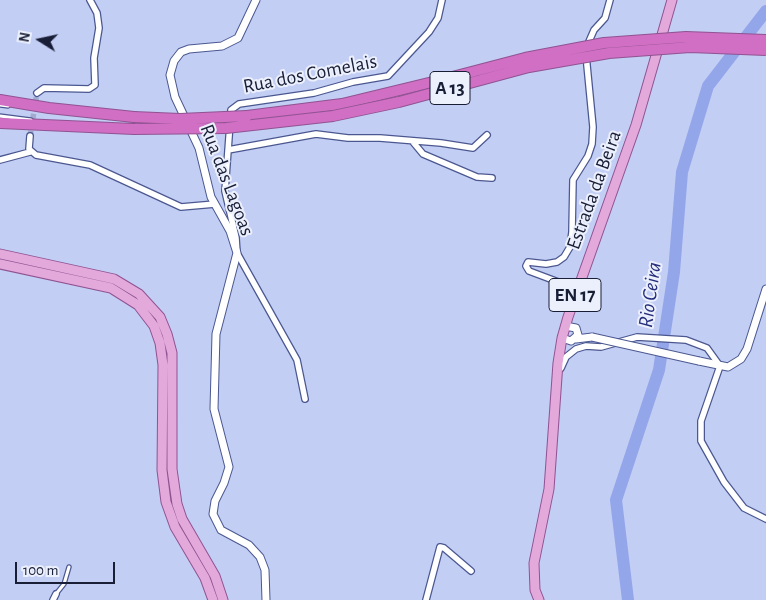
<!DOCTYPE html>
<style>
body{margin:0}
#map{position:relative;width:766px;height:600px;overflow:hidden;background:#c3cef5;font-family:"Alegreya Sans",sans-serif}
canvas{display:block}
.north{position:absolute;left:15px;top:15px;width:50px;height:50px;-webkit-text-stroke:4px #ecf0fd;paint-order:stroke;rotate:280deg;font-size:14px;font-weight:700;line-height:20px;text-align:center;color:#181e36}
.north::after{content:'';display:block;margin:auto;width:18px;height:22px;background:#181e36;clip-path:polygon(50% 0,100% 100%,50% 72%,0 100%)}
.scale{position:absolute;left:15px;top:562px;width:100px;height:22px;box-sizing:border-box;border:2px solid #181e36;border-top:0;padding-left:6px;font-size:15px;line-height:18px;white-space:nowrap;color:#181e36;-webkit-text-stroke:4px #ecf0fd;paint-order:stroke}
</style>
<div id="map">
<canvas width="766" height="600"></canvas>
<div class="north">N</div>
<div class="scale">100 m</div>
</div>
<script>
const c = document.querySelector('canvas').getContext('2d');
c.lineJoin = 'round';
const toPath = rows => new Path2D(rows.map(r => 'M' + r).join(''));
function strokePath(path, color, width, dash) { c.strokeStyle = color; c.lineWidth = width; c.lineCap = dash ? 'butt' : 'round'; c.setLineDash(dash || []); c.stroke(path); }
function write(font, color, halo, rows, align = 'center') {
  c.font = font + ' "Alegreya Sans",sans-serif'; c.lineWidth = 4; c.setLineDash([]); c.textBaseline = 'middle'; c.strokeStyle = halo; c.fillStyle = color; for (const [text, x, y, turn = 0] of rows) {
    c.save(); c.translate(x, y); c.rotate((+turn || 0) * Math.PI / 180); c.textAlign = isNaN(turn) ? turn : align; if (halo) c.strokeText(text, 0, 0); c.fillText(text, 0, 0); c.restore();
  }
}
strokePath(toPath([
 [628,600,616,500,659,370,674,272,682,172,708,86,766,11]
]), '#94a6ea', 12);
strokePath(toPath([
 [30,136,37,93]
]), '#a1abcf', 5.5, [5.5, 3]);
const service = toPath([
 [0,105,8,106],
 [0,116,31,120],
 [56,594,64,584,69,567]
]);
const minor = toPath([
 [587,46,594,30,605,18,610,0],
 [37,93,44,88,89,89,95,85,94,58,99,28,97,13,90,0],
 [30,136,29,149,36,155,90,165,181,207,215,204],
 [413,142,423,154,477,177,492,178],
 [228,150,316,134,348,138,380,138,441,143,473,148,487,135],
 [0,160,30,152],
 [577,289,529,271,526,266,528,262,546,264,557,262,564,257,570,247,572,232,573,180,588,156,592,144,593,127,586,55],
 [561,368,566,357,576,349,586,346,601,347,637,337,686,340,707,348,720,366,701,421,701,441,724,482,744,508,766,519],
 [305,399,297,360,237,253,236,238,225,191,231,110,239,104,314,93,353,82,388,76,429,32,438,18,442,0],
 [53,600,56,594],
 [426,600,440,547,444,548,471,571]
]);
const tertiary = toPath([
 [256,0,238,38,222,46,189,49,181,52,174,61,170,75,175,97,199,148,211,197,230,231,237,253,216,334,214,409,229,467,224,483,215,501,213,514,221,530,249,545,260,557,265,570,266,600],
 [562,338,571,341,578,335,576,328,565,326],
 [576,339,592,337],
 [699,361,728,367,741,359,747,349,766,289]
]);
const primary = toPath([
 [0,254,114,279,139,294,160,317,167,334,172,353,172,469,177,504,182,519,215,576,223,600],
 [0,264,111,288,138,305,154,326,160,343,163,365,162,470,166,502,175,527,205,578,213,600],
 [539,600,535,590,534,563,549,489,558,363,562,338,568,317,636,125,672,0]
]);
const motorway = toPath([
 [0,100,49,108,134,117],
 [247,116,342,104,437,81],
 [0,123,134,129]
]);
strokePath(service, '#4b5890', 5.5);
strokePath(minor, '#4b5890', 8);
strokePath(tertiary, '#4b5890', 9);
strokePath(primary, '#905392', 11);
strokePath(motorway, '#905392', 12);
strokePath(service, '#fff', 3);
strokePath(minor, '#fff', 5.5);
strokePath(tertiary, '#fff', 7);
strokePath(primary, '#e3a9db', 9);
strokePath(motorway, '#d06fc3', 10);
const tertiaryBridge = toPath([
 [592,337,699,361]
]);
const motorwayBridge = toPath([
 [437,81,525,58,604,43,686,37,766,40],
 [134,117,180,119,247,116],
 [134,129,226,128,333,116,399,102,529,67,609,53,690,47,766,50]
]);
strokePath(tertiaryBridge, '#4b5890', 9, []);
strokePath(motorwayBridge, '#905392', 12, []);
strokePath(tertiaryBridge, '#fff', 7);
strokePath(motorwayBridge, '#d06fc3', 10);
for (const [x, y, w] of [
 [450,88,40],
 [575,295,52]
]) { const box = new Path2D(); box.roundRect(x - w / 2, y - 16.5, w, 33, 4); c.fillStyle = '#ecf0fd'; c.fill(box); strokePath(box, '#181e36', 1); }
write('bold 19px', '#181e36', null, [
 ["A 13",450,88],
 ["EN 17",575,295]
]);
write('20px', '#181e36', '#ecf0fd', [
 ["Rua dos Comelais",310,74,-11],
 ["Rua das Lagoas",227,180,69],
 ["Estrada da Beira",594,190,-70]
]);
write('italic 21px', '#242e7b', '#ecf0fd', [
 ["Rio Ceira",650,295,-82]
]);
</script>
